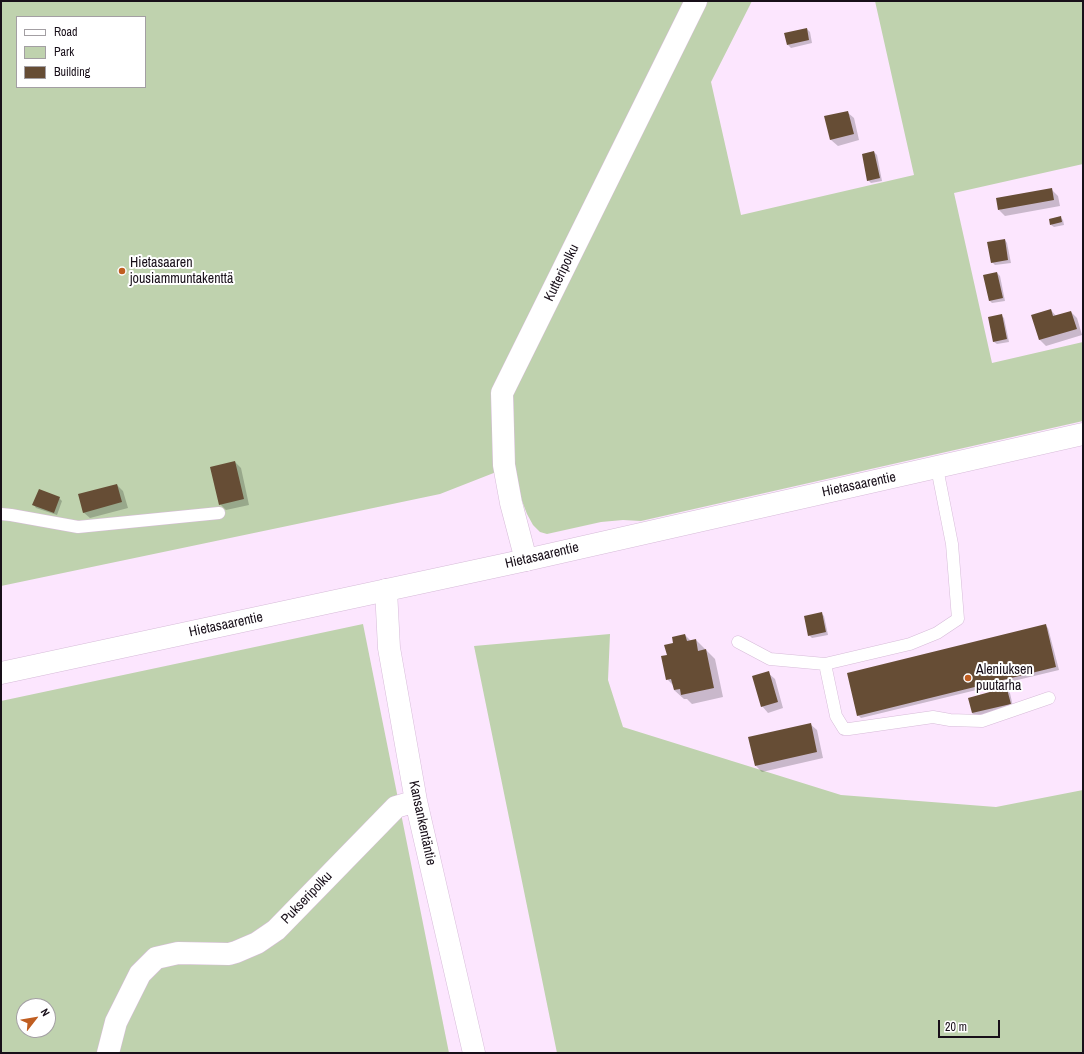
<!DOCTYPE html>
<meta charset="utf-8">
<style>
body{margin:0}
#map{position:relative;width:1084px;height:1054px;overflow:hidden;background:#fce6fe;font-family:"Archivo Narrow",sans-serif}
canvas{display:block}
.frame{position:absolute;inset:0;border:2px solid #180f19;pointer-events:none}
.legend{position:absolute;left:16px;top:16px;width:130px;height:72px;box-sizing:border-box;background:#fff;border:1px solid #a39fa3;margin:0;padding:5px 7px;list-style:none;font-size:12px;color:#180f19}
.legend li{display:flex;align-items:center;gap:8px;height:20px}
.legend b{width:20px;border:1px solid #a39fa3}
.north{position:absolute;left:16px;top:998px;width:40px;height:40px;box-sizing:border-box;background:#fff;border:1px solid #a39fa3;border-radius:50%;rotate:59deg;font-size:11px;font-weight:700;line-height:16px;text-align:center;color:#180f19}
.north::after{content:'';display:block;margin:auto;width:14px;height:18px;background:#c05e21;clip-path:polygon(50% 0,100% 100%,50% 72%,0 100%)}
.scale{position:absolute;left:938px;top:1020px;width:62px;height:18px;box-sizing:border-box;border:2px solid #180f19;border-top:0;padding-left:5px;font-size:12px;line-height:14px;white-space:nowrap;color:#180f19;-webkit-text-stroke:3px #fff;paint-order:stroke}
</style>
<div id="map">
<canvas width="1084" height="1054"></canvas>
<div class="frame"></div>
<ul class="legend">
<li><b style="height:5px;background:#fff"></b>Road</li>
<li><b style="height:11px;background:#bfd2ae"></b>Park</li>
<li><b style="height:11px;background:#664d35"></b>Building</li>
</ul>
<div class="north">N</div>
<div class="scale">20 m</div>
</div>
<script>
const c = document.querySelector('canvas').getContext('2d');
c.lineJoin = 'round';
function fill(path, color) { c.fillStyle = color; c.fill(path, 'evenodd'); }
const toPath = rows => new Path2D(rows.map(r => 'M' + r).join(''));
function strokePath(path, color, width, dash) { c.strokeStyle = color; c.lineWidth = width; c.lineCap = dash ? 'butt' : 'round'; c.setLineDash(dash || []); c.stroke(path); }
function write(font, color, halo, rows, align = 'center') {
  c.font = font + ' "Archivo Narrow",sans-serif'; c.lineWidth = 4; c.setLineDash([]); c.textBaseline = 'middle'; c.strokeStyle = halo; c.fillStyle = color; for (const [text, x, y, turn = 0] of rows) {
    c.save(); c.translate(x, y); c.rotate((+turn || 0) * Math.PI / 180); c.textAlign = isNaN(turn) ? turn : align; if (halo) c.strokeText(text, 0, 0); c.fillText(text, 0, 0); c.restore();
  }
}
fill(toPath([
 [1,1,752,1,711,82,741,215,914,175,875,1,1083,1,1083,164,954,193,992,363,1083,342,1083,421,641,521,623,520,601,522,547,534,540,532,533,525,527,514,509,467,440,494,1,586],
 [17,17,145,17,145,87,17,87],
 [363,624,449,1053,1,1053,1,701],
 [24,1006,48,1006,48,1030,24,1030],
 [610,634,608,680,623,727,841,795,996,807,1083,790,1083,1053,557,1053,474,646]
]), '#bfd2ae');
fill(toPath([
 [807,29,810,32,812,43,791,48,788,45],
 [847,112,854,118,859,140,838,146,831,140,825,117],
 [874,152,877,155,882,181,871,183,868,180],
 [1051,189,1058,196,1060,206,1005,216,999,210],
 [1060,217,1063,220,1064,225,1054,227,1051,225],
 [1005,240,1007,243,1011,263,995,265,992,262],
 [997,273,1000,276,1005,301,992,303,989,300],
 [1051,310,1056,316,1071,312,1077,318,1082,335,1046,346,1039,339],
 [1001,315,1004,318,1009,342,997,344,994,342],
 [235,462,241,468,249,505,226,510,220,504],
 [117,485,123,491,128,508,90,518,83,512],
 [59,498,62,501,57,515,36,508,34,505],
 [821,613,824,616,828,635,812,638,809,635],
 [1045,625,1048,628,1059,670,1005,683,1006,690,1010,693,1013,707,975,716,972,713,998,691,997,685,861,718,858,715],
 [685,635,691,641,696,640,715,659,723,697,692,704,687,699,684,699,674,690,674,686,667,679,668,655,675,643],
 [768,673,775,679,783,708,768,713,762,706],
 [810,724,817,730,823,758,762,772,756,766]
]), '#0003');
fill(toPath([
 [807,28,809,40,787,45,784,33],
 [848,111,854,134,830,140,824,116],
 [874,151,880,178,867,181,862,154],
 [1052,188,1054,200,998,210,996,198],
 [1061,216,1062,222,1050,225,1049,219],
 [1005,239,1008,260,991,263,987,242],
 [997,272,1003,298,989,301,983,275],
 [1051,309,1053,316,1071,311,1077,329,1039,340,1031,315],
 [1002,314,1007,339,993,342,988,317],
 [235,461,244,499,219,505,210,467],
 [117,484,122,502,83,513,78,494],
 [39,489,60,497,54,513,32,505],
 [822,612,826,632,808,636,804,616],
 [1046,624,1056,667,1003,680,1005,690,1007,689,1011,704,972,713,968,698,997,690,995,682,857,716,847,673],
 [685,634,687,641,696,639,698,651,706,649,714,688,681,695,680,689,674,690,671,679,666,680,661,656,667,655,664,645,673,643,672,637],
 [769,671,778,702,761,707,752,676],
 [811,723,817,752,755,766,748,737]
]), '#664d35');
const service = toPath([
 [1,514,11,515,78,527,219,513],
 [738,642,770,659,825,664,910,644,937,633,958,619,952,544,937,468],
 [825,664,836,716,844,729,849,729,933,717,950,720,982,721,1049,698]
]);
const minor = toPath([
 [526,560,511,503,504,465,502,393,696,1],
 [386,590,389,648,416,801,474,1053],
 [108,1053,116,1022,140,974,156,958,178,953,229,954,236,952,257,943,276,930,396,807,416,801]
]);
const tertiary = toPath([
 [1,673,526,560,1083,434]
]);
strokePath(service, '#d6bbd8', 13);
strokePath(minor, '#d6bbd8', 23);
strokePath(tertiary, '#d6bbd8', 23);
strokePath(service, '#fff', 12);
strokePath(minor, '#fff', 22);
strokePath(tertiary, '#fff', 22);
for (const [x, y, r, color] of [
 [122,271,4,"#c05e21"],
 [968,678,4,"#c05e21"]
]) { const dot = new Path2D(); dot.arc(x, y, r, 0, 2 * Math.PI); c.fillStyle = color; c.fill(dot); strokePath(dot, '#fff', 1.5); }
write('14px', '#180f19', '#fff', [
 ["Hietasaaren",130,263],
 ["jousiammuntakenttä",130,279],
 ["Aleniuksen",976,670],
 ["puutarha",976,686]
], 'left');
write('14px', '#180f19', '#fff', [
 ["Kutteripolku",562,273,-64],
 ["Hietasaarentie",859,485,-12],
 ["Hietasaarentie",542,556,-13],
 ["Hietasaarentie",226,625,-12],
 ["Kansankentäntie",422,823,78],
 ["Pukseripolku",307,898,-46]
]);
</script>
